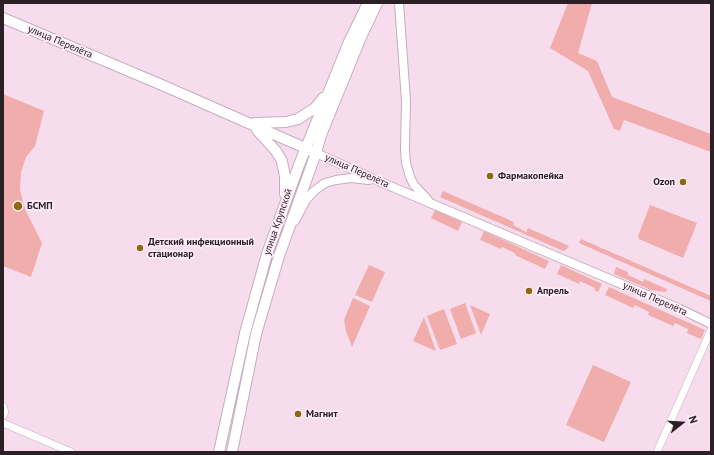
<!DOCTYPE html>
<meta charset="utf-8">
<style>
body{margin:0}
#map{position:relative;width:714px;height:455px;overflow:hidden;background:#f7dcee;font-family:"PT Sans",sans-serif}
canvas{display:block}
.frame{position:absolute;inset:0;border:4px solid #2a2026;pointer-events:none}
.north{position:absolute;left:662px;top:403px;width:40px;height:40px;-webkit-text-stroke:3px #feedf8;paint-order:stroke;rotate:73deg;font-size:11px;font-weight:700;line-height:16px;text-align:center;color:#2a2026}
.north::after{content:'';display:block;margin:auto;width:14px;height:18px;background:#2a2026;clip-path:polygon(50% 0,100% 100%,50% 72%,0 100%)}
</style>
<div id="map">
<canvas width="714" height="455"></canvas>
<div class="frame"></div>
<div class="north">N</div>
</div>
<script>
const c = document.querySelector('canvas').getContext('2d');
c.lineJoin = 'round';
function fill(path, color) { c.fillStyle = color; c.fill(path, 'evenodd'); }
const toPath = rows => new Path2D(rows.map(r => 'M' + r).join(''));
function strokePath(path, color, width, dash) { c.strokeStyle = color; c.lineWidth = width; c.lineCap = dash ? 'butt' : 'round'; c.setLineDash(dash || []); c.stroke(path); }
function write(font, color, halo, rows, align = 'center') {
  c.font = font + ' "PT Sans",sans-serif'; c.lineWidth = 3.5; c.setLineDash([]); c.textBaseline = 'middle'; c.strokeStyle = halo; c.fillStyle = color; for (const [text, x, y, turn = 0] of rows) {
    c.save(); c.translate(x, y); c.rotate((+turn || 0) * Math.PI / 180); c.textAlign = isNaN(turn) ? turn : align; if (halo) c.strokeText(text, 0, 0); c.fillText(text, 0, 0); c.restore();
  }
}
fill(toPath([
 [568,3,592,3,578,53,597,61,612,97,711,134,711,152,624,120,620,131,614,129,588,71,550,48],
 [3,94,44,111,35,146,26,157,21,172,20,190,25,209,42,243,31,277,3,266],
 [443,191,514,222,513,225,526,232,528,228,569,246,567,249,564,251,561,250,440,197],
 [650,205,697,223,683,258,639,239,638,236],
 [435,210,462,222,458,231,431,218],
 [484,231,549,261,545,269,515,255,515,253,502,247,501,249,480,240],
 [581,239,711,296,711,301,579,243],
 [369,265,385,272,372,302,355,295],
 [561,265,602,284,598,292,594,290,595,288,580,281,579,284,557,274],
 [616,267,628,272,628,275,643,282,644,279,667,289,666,292,651,290,614,274],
 [609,287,705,330,701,339,687,333,688,329,675,323,673,326,648,315,649,312,635,305,633,308,605,295],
 [353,298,370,306,352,347,346,331,344,320],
 [465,303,476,333,461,339,450,309],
 [470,305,490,314,481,335],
 [444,309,457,344,440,350,427,316],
 [424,317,436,351,413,341],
 [593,365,631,382,604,442,566,425]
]), '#f1adab');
const minor = toPath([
 [3,406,5,412,3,416],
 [3,423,71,452],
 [657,452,711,330]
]);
const tertiary = toPath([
 [399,3,406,101,405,149,406,163,410,177,414,185,428,200],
 [316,153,383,183,678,308,711,324],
 [295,221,306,200,314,191,325,183,336,180,351,178,369,180]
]);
const secondary = toPath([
 [3,18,162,85,312,151],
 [254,123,286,122,298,119,315,108,323,98],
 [257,130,276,151,282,161,285,177,285,194],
 [219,452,245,333,267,254,299,165,349,42,368,3],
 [232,452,256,334,279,256,316,153,321,135,361,37,377,3]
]);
strokePath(minor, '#c6adbe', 8);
strokePath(tertiary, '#c6adbe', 10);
strokePath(secondary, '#c6adbe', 12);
strokePath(minor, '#fff', 7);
strokePath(tertiary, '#fff', 8);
strokePath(secondary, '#fff', 10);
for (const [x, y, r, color] of [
 [490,176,4,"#8d6a0c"],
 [683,182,4,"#8d6a0c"],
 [18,206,5,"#8d6a0c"],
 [140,248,4,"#8d6a0c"],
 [529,291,4,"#8d6a0c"],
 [298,414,4,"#8d6a0c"]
]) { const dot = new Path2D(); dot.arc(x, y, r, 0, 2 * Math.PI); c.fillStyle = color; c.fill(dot); strokePath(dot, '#feedf8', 1.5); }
write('10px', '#2a2026', '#feedf8', [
 ["улица Перелёта",60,42,23],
 ["улица Перелёта",357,171,24],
 ["улица Крупской",278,222,-71],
 ["улица Перелёта",655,299,24]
]);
write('bold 10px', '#2a2026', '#feedf8', [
 ["Фармакопейка",498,176],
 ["Ozon",675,182,"right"],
 ["БСМП",27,206],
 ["Детский инфекционный",148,242],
 ["стационар",148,254],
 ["Апрель",537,291],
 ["Магнит",306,414]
], 'left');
</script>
